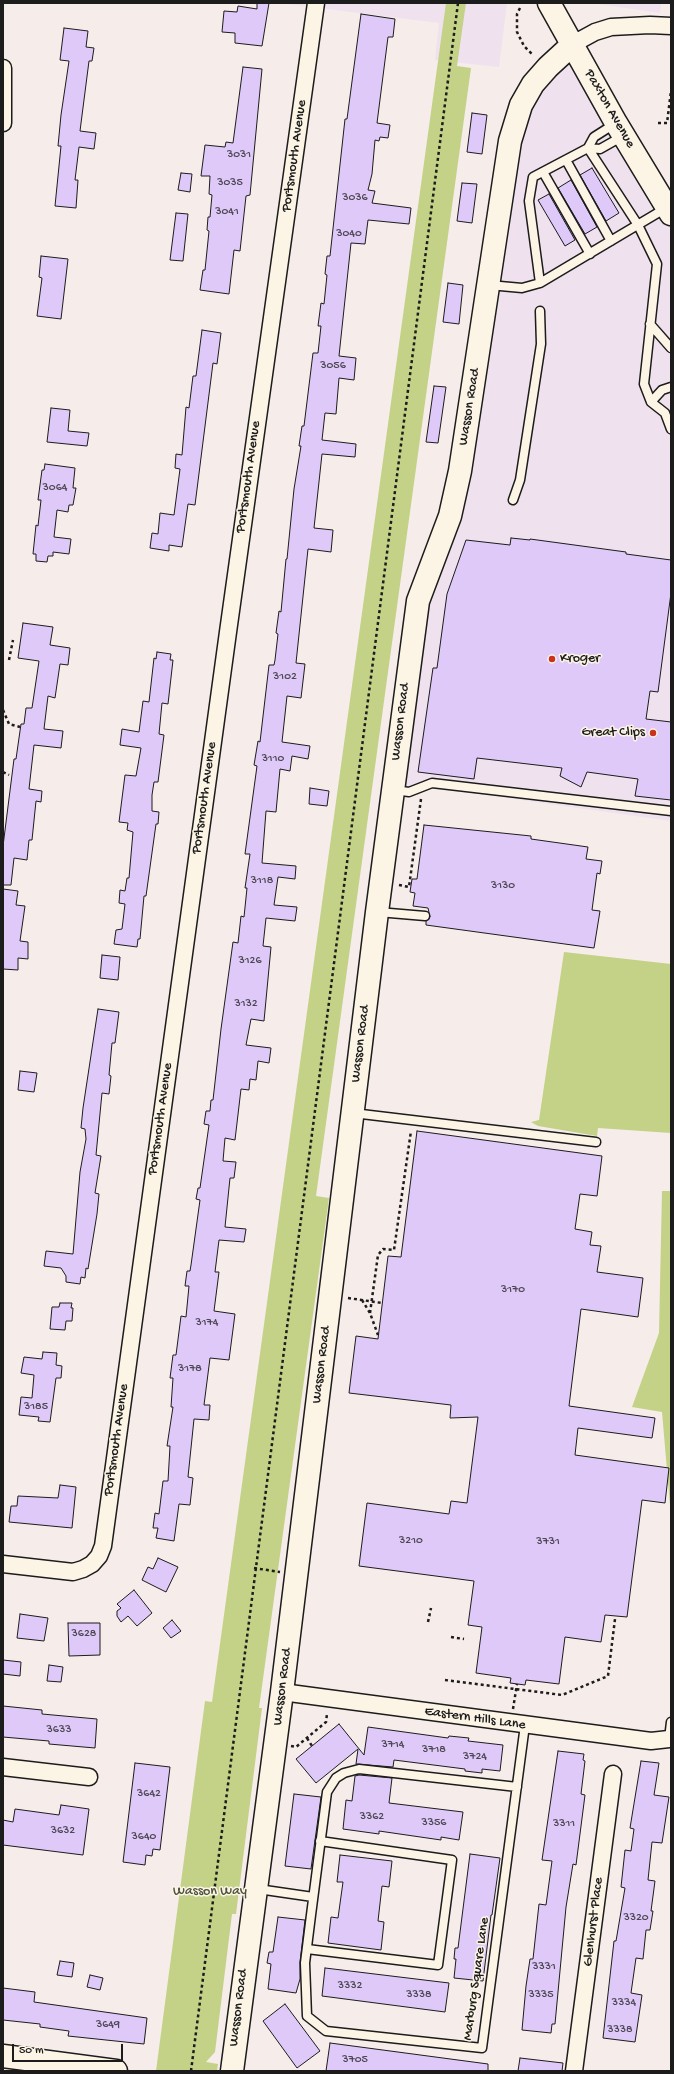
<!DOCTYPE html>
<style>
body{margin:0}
#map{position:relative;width:674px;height:2074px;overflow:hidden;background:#f6ece9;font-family:"Gochi Hand",sans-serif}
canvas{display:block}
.frame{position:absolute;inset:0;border:4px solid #1c1c1c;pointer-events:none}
.scale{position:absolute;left:12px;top:2044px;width:111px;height:18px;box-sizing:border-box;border:2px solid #1c1c1c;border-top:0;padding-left:5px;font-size:12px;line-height:14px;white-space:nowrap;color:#1c1c1c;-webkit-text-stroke:3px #fcf5e5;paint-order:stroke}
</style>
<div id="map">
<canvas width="674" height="2074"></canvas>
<div class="frame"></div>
<div class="scale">50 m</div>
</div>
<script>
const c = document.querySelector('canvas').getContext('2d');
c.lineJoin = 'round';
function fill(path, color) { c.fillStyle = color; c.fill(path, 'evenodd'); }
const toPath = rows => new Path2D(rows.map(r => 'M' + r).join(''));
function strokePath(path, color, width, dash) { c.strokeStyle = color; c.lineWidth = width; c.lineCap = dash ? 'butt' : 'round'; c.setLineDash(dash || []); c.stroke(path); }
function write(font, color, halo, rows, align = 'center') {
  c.font = font + ' "Gochi Hand",sans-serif'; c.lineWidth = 3; c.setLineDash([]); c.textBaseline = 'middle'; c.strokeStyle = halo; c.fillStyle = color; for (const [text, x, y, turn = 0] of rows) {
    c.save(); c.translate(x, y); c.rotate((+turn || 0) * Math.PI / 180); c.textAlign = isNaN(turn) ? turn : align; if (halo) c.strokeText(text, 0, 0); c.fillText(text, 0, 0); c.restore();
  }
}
fill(toPath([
 [279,3,507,3,499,67,435,60,439,23],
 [591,3,661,3,660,13],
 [573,44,671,214,671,821,436,788,393,790,410,654,450,516,521,105]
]), '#efe2ee');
fill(toPath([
 [446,3,466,3,457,66,471,68,316,1196,329,1198,259,1708,262,1708,236,1914,232,1914,215,2052,206,2062,218,2064,217,2071,156,2071,205,1701,212,1702],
 [564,952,671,964,671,1133,598,1128,597,1136,538,1126,531,1122,539,1120],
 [662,1191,671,1191,671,1517,662,1412,632,1407,659,1333]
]), '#c3d286');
const building = toPath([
 [257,3,269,3,262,46,235,43,235,33,222,32,224,11,237,12,238,6,257,9,257,3],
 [361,14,395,19,393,37,388,37,377,123,390,125,388,138,380,137,379,141,375,140,372,174,368,190,375,191,372,203,411,208,409,224,368,220,365,244,351,243,339,356,356,358,354,380,339,378,336,414,325,413,322,440,356,444,355,457,322,454,314,528,333,530,331,552,308,549,296,663,305,664,301,698,287,696,282,742,310,746,308,759,292,756,290,771,280,769,276,812,266,811,262,863,296,866,295,879,278,877,274,905,297,907,295,921,266,918,263,946,271,947,264,1021,251,1019,246,1045,271,1048,269,1063,258,1061,256,1080,250,1079,249,1090,241,1089,235,1140,225,1138,223,1161,236,1162,234,1178,230,1178,225,1227,246,1229,244,1242,219,1240,215,1272,219,1272,214,1311,235,1314,229,1360,210,1358,204,1405,210,1405,209,1420,194,1419,188,1477,193,1478,190,1505,179,1504,174,1541,156,1538,158,1528,153,1528,155,1513,159,1514,163,1481,168,1481,170,1446,167,1446,173,1407,171,1407,173,1378,170,1378,173,1355,176,1355,181,1316,186,1317,189,1286,185,1286,187,1271,190,1271,191,1265,200,1200,196,1199,198,1188,200,1188,209,1125,204,1124,206,1111,210,1111,211,1100,213,1100,221,1029,233,942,238,943,241,916,244,917,247,888,245,888,250,854,245,854,257,766,254,765,258,741,260,742,269,665,274,665,275,660,278,634,276,633,279,611,281,612,286,559,287,559,294,489,301,446,299,446,302,426,304,426,313,353,318,353,321,326,318,326,321,303,324,304,327,275,325,274,327,256,330,256,345,119,347,119,361,14],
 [64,28,88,31,86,47,94,48,92,61,89,61,80,131,96,133,94,149,79,147,75,180,78,180,76,208,55,206,61,146,58,146,61,115,69,61,60,60,64,28],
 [243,67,262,69,250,195,246,196,240,251,234,250,229,294,200,290,203,270,205,270,209,231,207,230,208,217,210,217,212,195,209,194,210,176,201,176,205,145,225,147,226,142,233,143,243,67],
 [472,113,487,115,482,154,467,152,472,113],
 [592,168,619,213,606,221,580,175,592,168],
 [181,173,192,174,190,192,178,190,181,173],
 [571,180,597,227,585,234,558,188,571,180],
 [462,183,477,184,472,223,457,221,462,183],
 [549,194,575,240,565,246,538,200,549,194],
 [176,213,188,214,183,261,170,260,176,213],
 [41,256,68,259,61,319,37,316,42,278,39,277,41,256],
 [448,283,463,285,459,324,443,322,448,283],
 [202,330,221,333,217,364,213,363,195,505,188,504,182,547,169,545,169,551,150,548,152,533,158,534,160,513,174,515,180,469,175,468,176,454,182,455,186,407,189,408,193,376,196,376,202,330],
 [434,386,446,387,438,443,426,442,434,386],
 [51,408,70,410,68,431,89,433,87,446,47,442,51,408],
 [45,464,75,468,73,488,76,488,73,505,69,505,68,512,57,510,54,537,71,539,69,554,53,552,53,556,48,556,47,562,36,561,36,554,33,554,36,525,38,526,41,500,38,500,42,470,44,470,45,464],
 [511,538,530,540,530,539,626,552,626,554,671,560,671,593,658,692,650,691,646,719,671,722,671,800,635,796,638,779,587,772,581,787,560,776,562,768,477,758,474,779,418,772,433,668,437,668,447,594,466,540,510,545,511,538],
 [23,623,53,627,50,645,70,648,68,665,60,664,55,698,48,696,44,729,63,731,61,748,34,745,29,789,42,791,41,802,36,801,32,840,29,840,27,860,14,858,11,885,3,885,3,846,14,759,16,759,21,724,24,724,26,708,32,708,39,661,18,658,23,623],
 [157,652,171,654,170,660,173,660,168,704,162,703,159,734,164,735,158,782,154,782,152,795,152,811,159,812,158,824,156,824,146,896,144,896,140,939,138,939,137,947,114,944,116,930,122,929,125,904,119,903,120,890,125,891,127,878,129,878,133,832,127,830,128,823,119,822,125,775,136,776,141,748,120,745,122,729,139,732,143,701,149,702,154,658,156,659,157,652],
 [310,788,329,791,327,806,309,804,310,788],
 [424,825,531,836,531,839,588,847,586,859,602,861,600,874,597,873,592,910,600,911,594,948,426,925,426,921,430,917,428,908,413,906,415,893,410,892,412,879,417,879,424,825],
 [3,889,18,891,16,905,25,906,20,941,28,942,28,959,18,958,18,970,3,969,3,889],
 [102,955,120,957,118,980,100,978,102,955],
 [98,1009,119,1012,115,1043,112,1043,109,1075,111,1076,109,1094,102,1093,96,1155,101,1156,95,1193,99,1194,97,1214,88,1269,86,1268,85,1278,81,1277,80,1284,66,1282,66,1276,61,1268,44,1266,46,1251,73,1254,80,1172,86,1139,85,1129,81,1128,83,1108,98,1009],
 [20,1071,37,1073,34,1092,18,1090,20,1071],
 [417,1131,602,1156,597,1196,580,1194,575,1229,592,1232,590,1245,601,1246,597,1272,643,1278,638,1317,581,1309,569,1406,655,1418,652,1438,578,1428,575,1455,669,1468,665,1503,642,1500,627,1617,605,1615,601,1642,565,1637,559,1684,526,1680,525,1685,510,1683,511,1678,476,1673,482,1627,468,1625,474,1581,359,1566,367,1503,449,1514,451,1501,467,1503,478,1417,450,1418,451,1405,349,1393,356,1336,378,1339,388,1256,401,1257,417,1131],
 [60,1303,72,1303,71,1308,73,1308,72,1321,66,1321,65,1330,50,1329,52,1307,59,1307,60,1303],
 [43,1352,57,1353,56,1365,62,1366,61,1378,56,1378,50,1422,38,1421,39,1417,19,1415,21,1397,32,1398,34,1375,21,1373,24,1357,42,1359,43,1352],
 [60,1485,76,1487,72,1528,9,1522,11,1506,17,1506,18,1496,58,1498,60,1485],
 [158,1558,178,1567,166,1592,142,1580,148,1567,153,1569,158,1558],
 [134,1590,152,1613,137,1626,128,1616,121,1622,117,1616,117,1611,121,1608,117,1604,134,1590],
 [20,1614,48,1618,44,1641,17,1638,20,1614],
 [172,1620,181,1631,171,1638,163,1628,172,1620],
 [68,1623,100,1623,100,1655,69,1656,68,1623],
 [3,1660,21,1662,20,1676,3,1674,3,1660],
 [49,1665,63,1667,61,1682,47,1681,49,1665],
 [3,1706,42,1710,42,1714,97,1719,95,1748,49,1744,49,1741,3,1737,3,1706],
 [339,1724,364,1755,368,1727,448,1738,449,1736,469,1738,468,1741,503,1745,500,1771,482,1769,482,1773,465,1771,465,1769,394,1760,393,1767,356,1764,358,1749,316,1783,296,1759,339,1724],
 [558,1751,584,1754,583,1760,585,1761,581,1794,585,1795,576,1865,573,1864,566,1907,555,2024,552,2024,551,2033,522,2030,526,1986,530,1959,533,1959,539,1904,546,1905,552,1861,542,1860,558,1751],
 [641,1761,659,1763,654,1795,669,1797,662,1843,652,1842,648,1880,655,1881,651,1911,653,1911,650,1930,646,1930,643,1959,636,1958,631,1993,642,1995,635,2042,603,2038,614,1941,616,1941,625,1888,621,1887,625,1850,631,1851,634,1829,630,1828,641,1761],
 [135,1763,170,1767,160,1850,153,1849,152,1856,146,1855,145,1865,123,1862,135,1763],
 [359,1775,392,1778,389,1803,463,1812,459,1840,441,1837,441,1840,379,1831,379,1834,343,1829,346,1800,352,1801,355,1776,359,1775],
 [294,1794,321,1797,311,1869,285,1866,294,1794],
 [61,1805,89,1809,83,1855,3,1845,3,1820,13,1822,15,1809,59,1815,61,1805],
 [470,1854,500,1858,492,1915,491,1915,483,1981,454,1978,456,1959,454,1959,455,1948,458,1948,470,1854],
 [340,1855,392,1861,389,1887,382,1886,378,1921,384,1922,381,1950,328,1943,331,1917,338,1918,343,1882,337,1882,340,1855],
 [278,1917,305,1920,300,1962,300,1979,296,1993,268,1989,271,1964,267,1963,269,1952,273,1952,278,1917],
 [60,1961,74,1963,72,1977,57,1975,60,1961],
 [325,1968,449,1983,445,2012,322,1996,325,1968],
 [90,1975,103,1978,100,1990,87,1987,90,1975],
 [3,1988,35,1992,34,2002,147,2018,144,2044,68,2036,69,2031,40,2027,40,2024,3,2020,3,1988],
 [285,2004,320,2051,297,2068,263,2021,285,2004],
 [330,2043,488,2064,488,2071,326,2071,330,2043],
 [520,2058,563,2063,562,2071,518,2071,520,2058]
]);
fill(building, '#dfc9f9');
strokePath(building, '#1c1c1c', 1);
const lane = toPath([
 [588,148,638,225,657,264,644,384,651,402,665,413,671,429],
 [588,148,594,137,616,123],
 [566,160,611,241],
 [543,172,590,254],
 [540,283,529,201,533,177,588,148,600,149,623,136],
 [489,285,522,288,540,283,666,208],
 [650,324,671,348],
 [651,402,662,390,671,387],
 [513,500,520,480,541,344,540,311],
 [394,790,409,792,432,783,671,811],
 [378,912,425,916],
 [353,1113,596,1142],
 [671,1722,669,1739,671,1739],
 [517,1787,359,1769,344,1773,336,1778,327,1792,311,1915,305,1963,307,2016,326,2031,482,2048,523,1740,525,1725],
 [258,1889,313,1897],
 [307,1949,438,1965,452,1860,320,1841]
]);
const street = toPath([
 [573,44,595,32,611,27,650,25,671,26],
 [3,68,3,123],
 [3,1564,73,1572,83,1569,92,1564,99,1556,103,1546,228,632,316,3],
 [282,1692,651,1741,669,1739],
 [3,1767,89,1777],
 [574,2071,613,1774]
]);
const secondary = toPath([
 [549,3,616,123,671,214],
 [3,2056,116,2071],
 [232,2071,282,1692,377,912,418,601,450,516,460,471,510,141,521,105,533,84,548,67,573,44]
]);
strokePath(lane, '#1c1c1c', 11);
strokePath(street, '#1c1c1c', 19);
strokePath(secondary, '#1c1c1c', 25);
strokePath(toPath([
 [520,8,517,14,517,32,524,46,532,54],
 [658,123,667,123,671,91],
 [9,660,13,640],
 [3,710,9,724,20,727],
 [3,772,9,775],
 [399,885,409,887,421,799],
 [348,1298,382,1303],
 [362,1300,370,1313,378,1335],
 [370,1313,378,1255,383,1249,394,1250,411,1131],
 [254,1568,280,1572],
 [428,1622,431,1608],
 [451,1637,464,1639],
 [445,1680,562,1695,608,1676,615,1619],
 [513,1709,517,1684],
 [307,1738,312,1746],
 [291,1746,296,1747,326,1722,327,1714],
 [191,2071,458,3]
]), '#1c1c1c', 2.5, [3, 3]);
strokePath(lane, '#fcf5e5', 8);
strokePath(street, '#fcf5e5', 16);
strokePath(secondary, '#fcf5e5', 22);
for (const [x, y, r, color] of [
 [552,659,4,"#c8321e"],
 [653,733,4,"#c8321e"]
]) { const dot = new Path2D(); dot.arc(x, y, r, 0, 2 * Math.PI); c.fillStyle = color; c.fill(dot); strokePath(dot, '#fcf5e5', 1.5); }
write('12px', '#4d4753', null, [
 ["3031",239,155],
 ["3035",230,183],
 ["3036",355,198],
 ["3041",227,212],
 ["3040",349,234],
 ["3056",333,366],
 ["3064",55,488],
 ["3102",285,677],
 ["3110",273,759],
 ["3118",262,881],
 ["3130",503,886],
 ["3126",250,961],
 ["3132",246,1004],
 ["3170",513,1290],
 ["3174",207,1323],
 ["3178",190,1369],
 ["3185",36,1407],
 ["3210",411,1541],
 ["3731",548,1542],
 ["3628",84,1634],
 ["3633",59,1730],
 ["3714",393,1745],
 ["3718",434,1750],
 ["3724",475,1757],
 ["3642",149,1794],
 ["3362",372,1817],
 ["3356",434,1823],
 ["3311",564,1824],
 ["3632",63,1831],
 ["3640",144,1837],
 ["3320",636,1918],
 ["3331",544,1967],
 ["3332",350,1986],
 ["3338",419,1995],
 ["3335",541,1995],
 ["3334",624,2003],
 ["3649",108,2025],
 ["3338",620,2030],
 ["3705",355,2060]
]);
write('14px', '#1c1c1c', '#fcf5e5', [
 ["Paxton Avenue",609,109,60],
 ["Portsmouth Avenue",295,156,-82],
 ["Wasson Road",470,407,-81],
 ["Portsmouth Avenue",249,477,-82],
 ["Wasson Road",401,722,-83],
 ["Portsmouth Avenue",205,798,-82],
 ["Wasson Road",361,1044,-83],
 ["Portsmouth Avenue",161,1119,-82],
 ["Wasson Road",322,1365,-83],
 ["Portsmouth Avenue",117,1440,-82],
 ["Wasson Road",283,1687,-83],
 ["Eastern Hills Lane",475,1719,8],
 ["Glenhurst Place",594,1922,-83],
 ["Marburg Square Lane",477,1979,-82],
 ["Wasson Road",239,2008,-83]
]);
write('14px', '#1c1c1c', '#fcf5e5', [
 ["Kroger",560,659],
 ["Great Clips",645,733,"right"]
], 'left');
write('14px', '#4e533c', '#fcf5e5', [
 ["Wasson Way",210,1892]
]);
</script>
